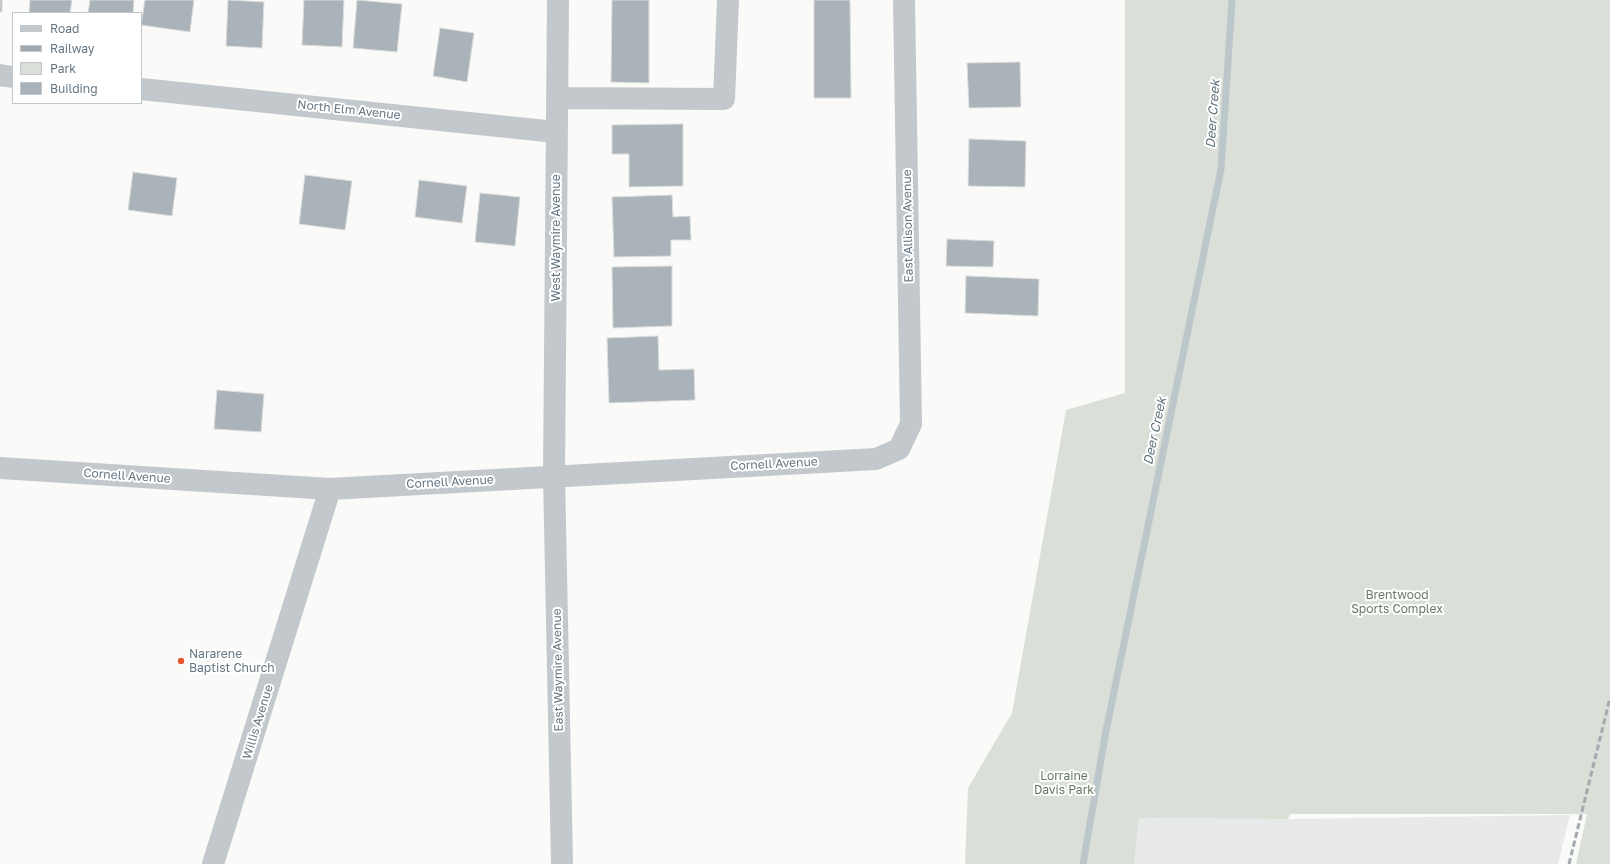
<!DOCTYPE html>
<style>
body{margin:0}
#map{position:relative;width:1610px;height:864px;overflow:hidden;background:#fafaf8;font-family:"Golos Text",sans-serif}
canvas{display:block}
.legend{position:absolute;left:12px;top:12px;width:130px;height:92px;box-sizing:border-box;background:#fff;border:1px solid #c1c8cd;margin:0;padding:5px 7px;list-style:none;font-size:12px;color:#657683}
.legend li{display:flex;align-items:center;gap:8px;height:20px}
.legend b{width:20px;border:1px solid #c1c8cd}
</style>
<div id="map">
<canvas width="1610" height="864"></canvas>
<ul class="legend">
<li><b style="height:5px;background:#c3c8cc"></b>Road</li>
<li><b style="height:5px;background:#a2aab0"></b>Railway</li>
<li><b style="height:11px;background:#dadfd7"></b>Park</li>
<li><b style="height:11px;background:#aab3b9"></b>Building</li>
</ul>
</div>
<script>
const c = document.querySelector('canvas').getContext('2d');
c.lineJoin = 'round';
function fill(path, color) { c.fillStyle = color; c.fill(path, 'evenodd'); }
const toPath = rows => new Path2D(rows.map(r => 'M' + r).join(''));
function strokePath(path, color, width, dash) { c.strokeStyle = color; c.lineWidth = width; c.lineCap = dash ? 'butt' : 'round'; c.setLineDash(dash || []); c.stroke(path); }
function write(font, color, halo, rows, align = 'center') {
  c.font = font + ' "Golos Text",sans-serif'; c.lineWidth = 4; c.setLineDash([]); c.textBaseline = 'middle'; c.strokeStyle = halo; c.fillStyle = color; for (const [text, x, y, turn = 0] of rows) {
    c.save(); c.translate(x, y); c.rotate((+turn || 0) * Math.PI / 180); c.textAlign = isNaN(turn) ? turn : align; if (halo) c.strokeText(text, 0, 0); c.fillText(text, 0, 0); c.restore();
  }
}
fill(toPath([
 [1570,815,1558,864,1134,864,1139,818,1288,819]
]), '#e8e9e9');
fill(toPath([
 [1125,0,1610,0,1610,864,1576,864,1587,814,1290,814,1288,819,1139,818,1134,864,965,864,968,788,1012,713,1066,410,1125,393]
]), '#dadfd7');
strokePath(toPath([
 [1083,864,1106,731,1221,169,1232,0]
]), '#bbc7cb', 7);
const building = toPath([
 [0,0,2,0,2,12,0,12,0,0],
 [30,0,72,0,70,13,29,13,30,0],
 [90,0,134,0,133,13,88,13,90,0],
 [145,0,194,0,190,32,141,25,145,0],
 [228,0,264,2,262,48,226,46,228,0],
 [304,0,344,0,342,47,302,45,304,0],
 [357,0,402,4,397,52,353,48,357,0],
 [612,0,649,0,649,83,611,82,612,0],
 [814,0,850,0,851,98,814,98,814,0],
 [440,28,474,33,467,82,433,76,440,28],
 [1020,62,1021,107,969,108,967,63,1020,62],
 [683,124,683,186,629,187,629,154,612,154,612,125,683,124],
 [969,139,1026,141,1025,187,968,186,969,139],
 [133,172,177,178,172,216,128,210,133,172],
 [305,175,352,181,345,230,299,224,305,175],
 [419,180,467,186,462,223,415,217,419,180],
 [480,193,520,197,515,246,475,242,480,193],
 [672,195,673,217,690,216,691,240,671,240,671,256,614,257,612,197,672,195],
 [947,239,994,241,993,267,946,266,947,239],
 [672,266,672,326,613,328,612,267,672,266],
 [966,276,1039,279,1038,316,965,313,966,276],
 [658,336,659,370,694,369,695,400,609,403,607,338,658,336],
 [217,390,264,394,261,432,214,429,217,390]
]);
fill(building, '#aab3b9');
strokePath(building, '#dcdcda', 1);
strokePath(toPath([
 [558,0,554,475,562,864],
 [0,75,13,77],
 [141,89,556,132],
 [557,98,724,99,728,0],
 [0,468,330,489,876,459,899,449,911,424,904,0],
 [213,864,330,489]
]), '#c3c8cc', 22);
strokePath(toPath([
 [1569,864,1610,698]
]), '#a2aab0', 3, [6, 3]);
for (const [x, y, r, color] of [
 [181,661,4,"#e4572e"]
]) { const dot = new Path2D(); dot.arc(x, y, r, 0, 2 * Math.PI); c.fillStyle = color; c.fill(dot); strokePath(dot, '#fff', 1.5); }
write('12px', '#657683', '#fff', [
 ["North Elm Avenue",349,110,6],
 ["East Allison Avenue",908,226,-91],
 ["West Waymire Avenue",556,238,-90],
 ["Cornell Avenue",774,464,-3],
 ["Cornell Avenue",127,476,4],
 ["Cornell Avenue",450,482,-3],
 ["East Waymire Avenue",558,670,-91],
 ["Willis Avenue",258,722,-73]
]);
write('12px', '#687a64', '#fff', [
 ["Brentwood",1397,595],
 ["Sports Complex",1397,609],
 ["Lorraine",1064,776],
 ["Davis Park",1064,790]
]);
write('12px', '#657683', '#fff', [
 ["Nararene",189,654],
 ["Baptist Church",189,668]
], 'left');
write('italic 13px', '#60757c', '#fff', [
 ["Deer Creek",1213,114,-86],
 ["Deer Creek",1155,431,-78]
]);
</script>
